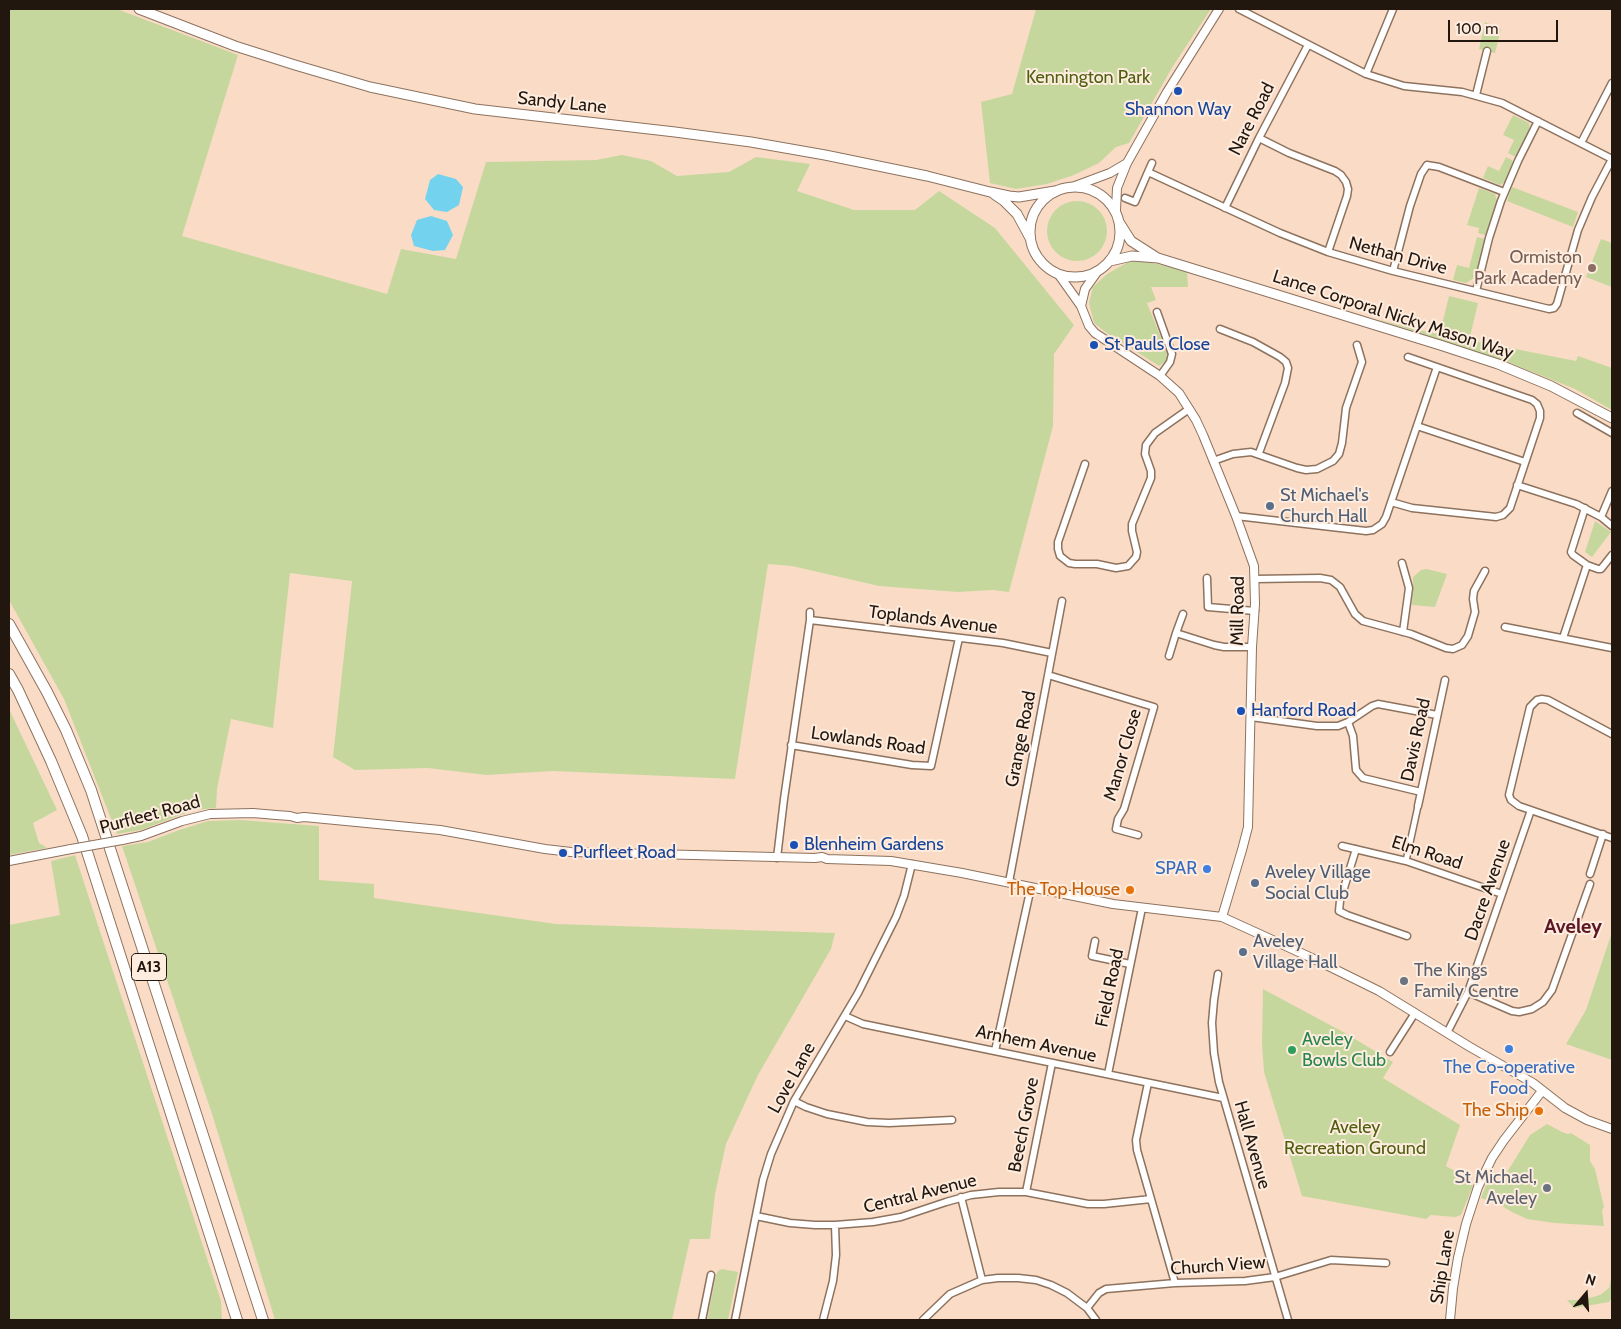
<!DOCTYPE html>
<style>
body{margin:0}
#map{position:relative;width:1621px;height:1329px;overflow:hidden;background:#fadcc6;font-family:Cabin,sans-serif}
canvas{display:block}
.frame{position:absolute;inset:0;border:10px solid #21170f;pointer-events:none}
.north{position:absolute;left:1561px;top:1269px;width:50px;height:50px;-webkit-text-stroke:4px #feecde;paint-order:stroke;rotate:18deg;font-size:14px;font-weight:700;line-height:20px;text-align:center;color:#21170f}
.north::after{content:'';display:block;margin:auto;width:18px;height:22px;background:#21170f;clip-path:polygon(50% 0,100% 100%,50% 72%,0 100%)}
.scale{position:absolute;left:1448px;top:20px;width:110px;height:22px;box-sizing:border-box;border:2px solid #21170f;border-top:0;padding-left:6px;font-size:15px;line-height:18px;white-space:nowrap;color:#21170f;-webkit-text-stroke:4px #feecde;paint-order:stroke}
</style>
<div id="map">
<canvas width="1621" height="1329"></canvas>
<div class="frame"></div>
<div class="north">N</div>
<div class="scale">100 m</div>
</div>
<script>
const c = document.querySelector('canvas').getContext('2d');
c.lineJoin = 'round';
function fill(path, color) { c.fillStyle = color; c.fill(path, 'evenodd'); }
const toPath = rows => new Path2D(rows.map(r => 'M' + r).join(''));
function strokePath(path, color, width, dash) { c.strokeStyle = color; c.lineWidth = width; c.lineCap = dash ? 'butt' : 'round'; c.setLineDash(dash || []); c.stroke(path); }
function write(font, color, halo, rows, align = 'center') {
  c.font = font + ' Cabin,sans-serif'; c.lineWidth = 4; c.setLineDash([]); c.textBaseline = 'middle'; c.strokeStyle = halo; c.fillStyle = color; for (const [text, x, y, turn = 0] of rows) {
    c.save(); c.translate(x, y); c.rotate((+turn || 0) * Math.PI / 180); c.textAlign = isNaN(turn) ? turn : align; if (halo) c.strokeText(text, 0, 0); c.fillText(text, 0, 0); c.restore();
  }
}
fill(toPath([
 [9,9,117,9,238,55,182,236,387,294,401,249,456,259,486,162,596,160,622,155,651,161,677,176,729,172,756,157,810,164,797,191,854,210,915,210,939,191,995,228,1074,325,1054,354,1053,426,1009,592,993,590,958,592,879,586,792,566,768,564,735,779,553,771,486,775,428,768,355,770,333,757,352,581,290,573,273,728,231,719,217,789,216,808,194,810,141,830,117,834,64,699,9,600],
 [1036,9,1211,9,1173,66,1129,143,1116,147,1099,163,1074,175,1047,184,1016,189,990,183,981,102,1012,94],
 [1485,22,1501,29,1495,53,1479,49],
 [1513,115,1529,123,1530,131,1517,156,1516,157,1508,153,1514,140,1503,135],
 [1506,157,1512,160,1513,164,1505,182,1500,185,1483,178,1488,166,1499,171],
 [1512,187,1578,212,1573,227,1507,201],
 [1479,188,1495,194,1497,201,1488,234,1485,235,1478,233,1479,228,1467,225],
 '1047 231a30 30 0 1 1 60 0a30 30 0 1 1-60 0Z',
 [1477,237,1485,239,1486,241,1477,276,1475,275,1474,278,1466,283,1453,280,1457,265,1469,268],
 [1601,239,1612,243,1612,287,1586,277],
 [1130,261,1152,263,1187,271,1188,287,1151,287,1156,300,1147,303,1168,355,1166,361,1159,366,1108,334,1094,323,1089,303,1093,287,1107,274],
 [1449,296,1478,303,1470,337,1440,333],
 [1376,319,1419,330,1576,361,1578,356,1612,368,1612,410,1575,389,1510,363],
 [1595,521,1611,532,1592,557,1585,552],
 [1427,569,1447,574,1435,607,1412,605,1413,577,1421,570],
 [9,709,57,810,33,823,39,843,47,848,9,855],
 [240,820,319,826,319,880,374,884,374,898,556,924,835,933,831,949,758,1075,726,1144,715,1194,710,1239,690,1239,672,1320,275,1320,213,1117,122,846,148,842,179,830,208,821],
 [75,855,221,1301,222,1320,9,1320,9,925,60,915,51,861],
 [1612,932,1612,1060,1566,1044,1586,1010],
 [1263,989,1345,1033,1393,1062,1383,1078,1460,1125,1446,1166,1468,1179,1467,1182,1473,1186,1461,1215,1455,1217,1431,1215,1426,1219,1302,1196,1264,1072,1262,1043],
 [1547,1124,1562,1132,1568,1134,1571,1133,1590,1145,1590,1161,1595,1169,1604,1207,1602,1210,1604,1226,1554,1223,1527,1219,1512,1212,1502,1206,1481,1198,1489,1178,1498,1182,1499,1181,1501,1182,1530,1135],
 [722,1269,738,1272,728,1320,707,1320,716,1275,718,1271],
 [1612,1274,1612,1298,1609,1302,1574,1308,1567,1300,1582,1300,1600,1295,1609,1288]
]), '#c6d79e');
fill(toPath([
 [438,174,456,179,463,187,459,205,447,212,434,210,425,199,430,180],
 [431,216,447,221,453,235,445,250,433,251,414,246,411,235,417,220]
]), '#73d2ee');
const pedestrian = toPath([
 [1406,861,1418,806]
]);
const minor = toPath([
 [1239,9,1366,74,1404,86,1462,92,1502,103,1612,159],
 [1366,74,1393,9],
 [1476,95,1487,51],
 [1259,138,1289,153,1335,171,1341,175,1346,182,1348,189,1347,196,1328,252],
 [1581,143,1612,83],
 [1152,163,1148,172,1280,233,1328,252,1393,271,1549,309,1554,308,1557,304,1578,230,1592,197,1612,159],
 [1125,198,1135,202,1148,172],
 [1225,208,1259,138,1308,45],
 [1393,271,1410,206,1421,174,1427,165,1439,167,1504,192],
 [1476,291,1489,238,1501,201,1518,161,1538,121],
 [1157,312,1172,354,1170,362,1160,376],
 [1220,329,1253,342,1280,357,1286,362,1288,368,1285,383,1259,453],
 [1577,413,1612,433],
 [1417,426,1525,462],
 [1213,461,1233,454,1251,452,1297,468,1306,470,1317,469,1333,461,1339,454,1342,443,1346,408,1362,362,1357,345],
 [1085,464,1058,542,1058,549,1060,556,1069,563,1075,564,1097,564,1116,568,1128,566,1136,557,1137,552,1132,531,1132,524,1151,478,1151,471,1145,454,1146,445,1155,433,1189,409],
 [1517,485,1576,504,1601,517,1612,526],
 [1391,502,1412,508,1496,517,1503,515,1510,508,1540,418,1540,411,1537,404,1532,400,1408,357],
 [1585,508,1571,552,1573,555,1587,565,1598,569,1601,569,1612,555],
 [1236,516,1366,531,1373,530,1382,524,1386,517,1437,367],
 [1601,517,1612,491],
 [1402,563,1409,588,1403,632],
 [1207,578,1208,607,1255,611],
 [1255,579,1320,578,1331,580,1340,587,1355,614,1363,621,1411,634,1446,648,1453,649,1462,645,1468,636,1475,612,1473,599,1474,591,1485,571],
 [810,620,1003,643,1052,653],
 [1505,627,1612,648],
 [1176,633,1183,614],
 [1563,638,1587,565],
 [1169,656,1176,633,1214,645,1224,647,1252,647],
 [1048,675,1154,707,1124,809,1118,819,1116,829,1138,835],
 [1251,717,1317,726,1338,726,1348,722,1372,706,1378,704,1437,715],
 [1348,722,1353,736,1356,770,1363,778,1421,792],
 [1612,734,1548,700,1542,699,1537,700,1530,707,1509,795,1511,800,1519,806,1612,838],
 [791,745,912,765,931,766,959,638],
 [1418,806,1445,680],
 [1342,846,1406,861,1502,894],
 [1356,849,1340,901,1339,911,1347,915,1407,936],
 [777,858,784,799,810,620,810,612],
 [1590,874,1603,834],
 [1009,882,1062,601],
 [1095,941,1092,956,1130,964],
 [1218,974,1214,1000,1212,1023,1214,1053,1219,1082,1288,1320],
 [1468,992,1512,1011,1519,1012,1532,1009,1543,1002,1552,990,1590,884],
 [845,1016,863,1024,1223,1098],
 [1447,1033,1468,992,1531,810],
 [995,1051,1031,887],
 [1390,1052,1415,1013],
 [1108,1074,1142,908],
 [1148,1083,1136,1140,1137,1150,1175,1283],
 [794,1101,806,1107,827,1114,867,1122,889,1123,952,1120],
 [1026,1192,1052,1063],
 [961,1197,982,1280],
 [756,1216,790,1223,815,1225,835,1225,873,1222,901,1217,946,1202,971,1195,999,1192,1026,1192,1088,1204,1104,1204,1151,1199],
 [1087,1308,1099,1293,1106,1289,1175,1283,1245,1281,1275,1277,1331,1260,1386,1263],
 [702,1320,711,1275],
 [735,1320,763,1180,771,1154,794,1101,858,993,896,917,904,896,912,864],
 [823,1320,833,1281,836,1255,835,1225],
 [923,1320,950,1294,982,1280,998,1278,1018,1278,1036,1280,1051,1285,1067,1293,1087,1308,1096,1320]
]);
const tertiary = toPath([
 [1075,186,1110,173,1127,163],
 [1116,210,1117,188,1127,163,1167,92,1219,9],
 [1059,275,1081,306,1089,326,1095,333,1160,376,1179,393,1196,420,1203,435,1236,516,1254,566,1255,604,1252,647,1248,827,1242,850,1222,917],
 [1081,306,1085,289,1097,272],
 [122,840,141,836,182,821,210,814,253,813,276,815,290,816,297,818,304,817,440,830,545,849,571,852,815,858,822,857,827,859,891,861,962,873,1113,904,1222,917,1312,958,1379,991,1470,1047,1533,1083,1565,1108,1587,1120,1612,1129],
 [9,861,71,849],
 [1450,1320,1453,1288,1458,1258,1466,1224,1478,1187,1492,1158,1504,1140,1542,1091]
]);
const secondary = toPath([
 [139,9,235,46,295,65,370,87,475,109,675,132,751,142,825,155,927,176,990,192,1009,196,1019,197,1055,191],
 '1030 232a45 45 0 1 1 90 0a45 45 0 1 1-90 0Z',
 [995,195,1004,201,1017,214,1030,238],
 [1119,222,1131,241,1156,257],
 [1110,261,1132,256,1158,258,1440,345,1498,364,1551,386,1612,418]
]);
const trunk = toPath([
 [9,624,47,692,66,730,91,790,263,1320],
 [9,674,18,690,51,761,82,836,237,1320]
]);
strokePath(pedestrian, '#8d725e', 8);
strokePath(minor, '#8d725e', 9);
strokePath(tertiary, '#8d725e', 10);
strokePath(secondary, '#8d725e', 11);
strokePath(trunk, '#8d725e', 12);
strokePath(pedestrian, '#fff', 5);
strokePath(minor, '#fff', 6);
strokePath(tertiary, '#fff', 8);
strokePath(secondary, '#fff', 9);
strokePath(trunk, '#fff', 10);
const tertiaryBridge = toPath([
 [71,849,122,840]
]);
strokePath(tertiaryBridge, '#8d725e', 10, []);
strokePath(tertiaryBridge, '#fff', 8);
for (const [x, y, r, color] of [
 [1178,91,5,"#1a4fb4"],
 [1592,268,5,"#8d6e63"],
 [1094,345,5,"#1a4fb4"],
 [1270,506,5,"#5c6f8a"],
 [1241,711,5,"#1a4fb4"],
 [794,845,5,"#1a4fb4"],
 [563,853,5,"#1a4fb4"],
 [1207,869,5,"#3f7fe0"],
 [1255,883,5,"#5c6f8a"],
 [1130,890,5,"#e8710a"],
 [1243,952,5,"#5c6f8a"],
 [1404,981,5,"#6b7280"],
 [1509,1049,5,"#3f7fe0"],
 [1292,1050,5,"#2e9e5b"],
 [1539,1111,5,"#e8710a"],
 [1547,1188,5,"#6b7280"]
]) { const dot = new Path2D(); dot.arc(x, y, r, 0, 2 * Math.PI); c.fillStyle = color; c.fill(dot); strokePath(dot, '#feecde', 2); }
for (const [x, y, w] of [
 [149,967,35]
]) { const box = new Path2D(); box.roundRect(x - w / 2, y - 13.5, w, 27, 4); c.fillStyle = '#feecde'; c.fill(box); strokePath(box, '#21170f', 1); }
write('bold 16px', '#21170f', null, [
 ["A13",149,967]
]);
write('18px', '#4e5f0f', '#feecde', [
 ["Kennington Park",1088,78],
 ["Aveley",1355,1128],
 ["Recreation Ground",1355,1149]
]);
write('18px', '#21170f', '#feecde', [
 ["Sandy Lane",562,103,6],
 ["Nare Road",1252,119,-63],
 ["Nethan Drive",1398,256,15],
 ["Lance Corporal Nicky Mason Way",1393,315,18],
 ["Mill Road",1238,611,-89],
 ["Toplands Avenue",933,620,7],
 ["Grange Road",1021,739,-79],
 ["Davis Road",1416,740,-78],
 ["Lowlands Road",868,741,8],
 ["Manor Close",1123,755,-74],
 ["Purfleet Road",150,815,-15],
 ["Elm Road",1427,853,18],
 ["Dacre Avenue",1488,890,-71],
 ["Field Road",1110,988,-78],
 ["Arnhem Avenue",1036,1044,12],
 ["Love Lane",792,1078,-61],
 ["Beech Grove",1024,1125,-79],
 ["Hall Avenue",1252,1145,74],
 ["Central Avenue",920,1194,-14],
 ["Church View",1218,1266,-4],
 ["Ship Lane",1443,1267,-81]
]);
write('18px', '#164399', '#feecde', [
 ["Shannon Way",1178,110,"center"],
 ["St Pauls Close",1104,345],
 ["Hanford Road",1251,711],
 ["Blenheim Gardens",804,845],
 ["Purfleet Road",573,853]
], 'left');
write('18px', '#785e54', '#feecde', [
 ["Ormiston",1582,258],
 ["Park Academy",1582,279]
], 'right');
write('18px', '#4e5e75', '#feecde', [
 ["St Michael's",1280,496],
 ["Church Hall",1280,517],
 ["Aveley Village",1265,873],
 ["Social Club",1265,894],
 ["Aveley",1253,942],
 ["Village Hall",1253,963]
], 'left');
write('18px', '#366cbe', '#feecde', [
 ["SPAR",1197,869],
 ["The Co-operative",1509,1068,"center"],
 ["Food",1509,1089,"center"]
], 'right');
write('18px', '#c56008', '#feecde', [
 ["The Top House",1120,890],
 ["The Ship",1529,1111]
], 'right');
write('18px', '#5b616d', '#feecde', [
 ["The Kings",1414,971],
 ["Family Centre",1414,992],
 ["St Michael,",1537,1178,"right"],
 ["Aveley",1537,1199,"right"]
], 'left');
write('18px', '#27864d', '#feecde', [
 ["Aveley",1302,1040],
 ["Bowls Club",1302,1061]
], 'left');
write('bold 20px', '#5c1724', '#feecde', [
 ["Aveley",1573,927]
]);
</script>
